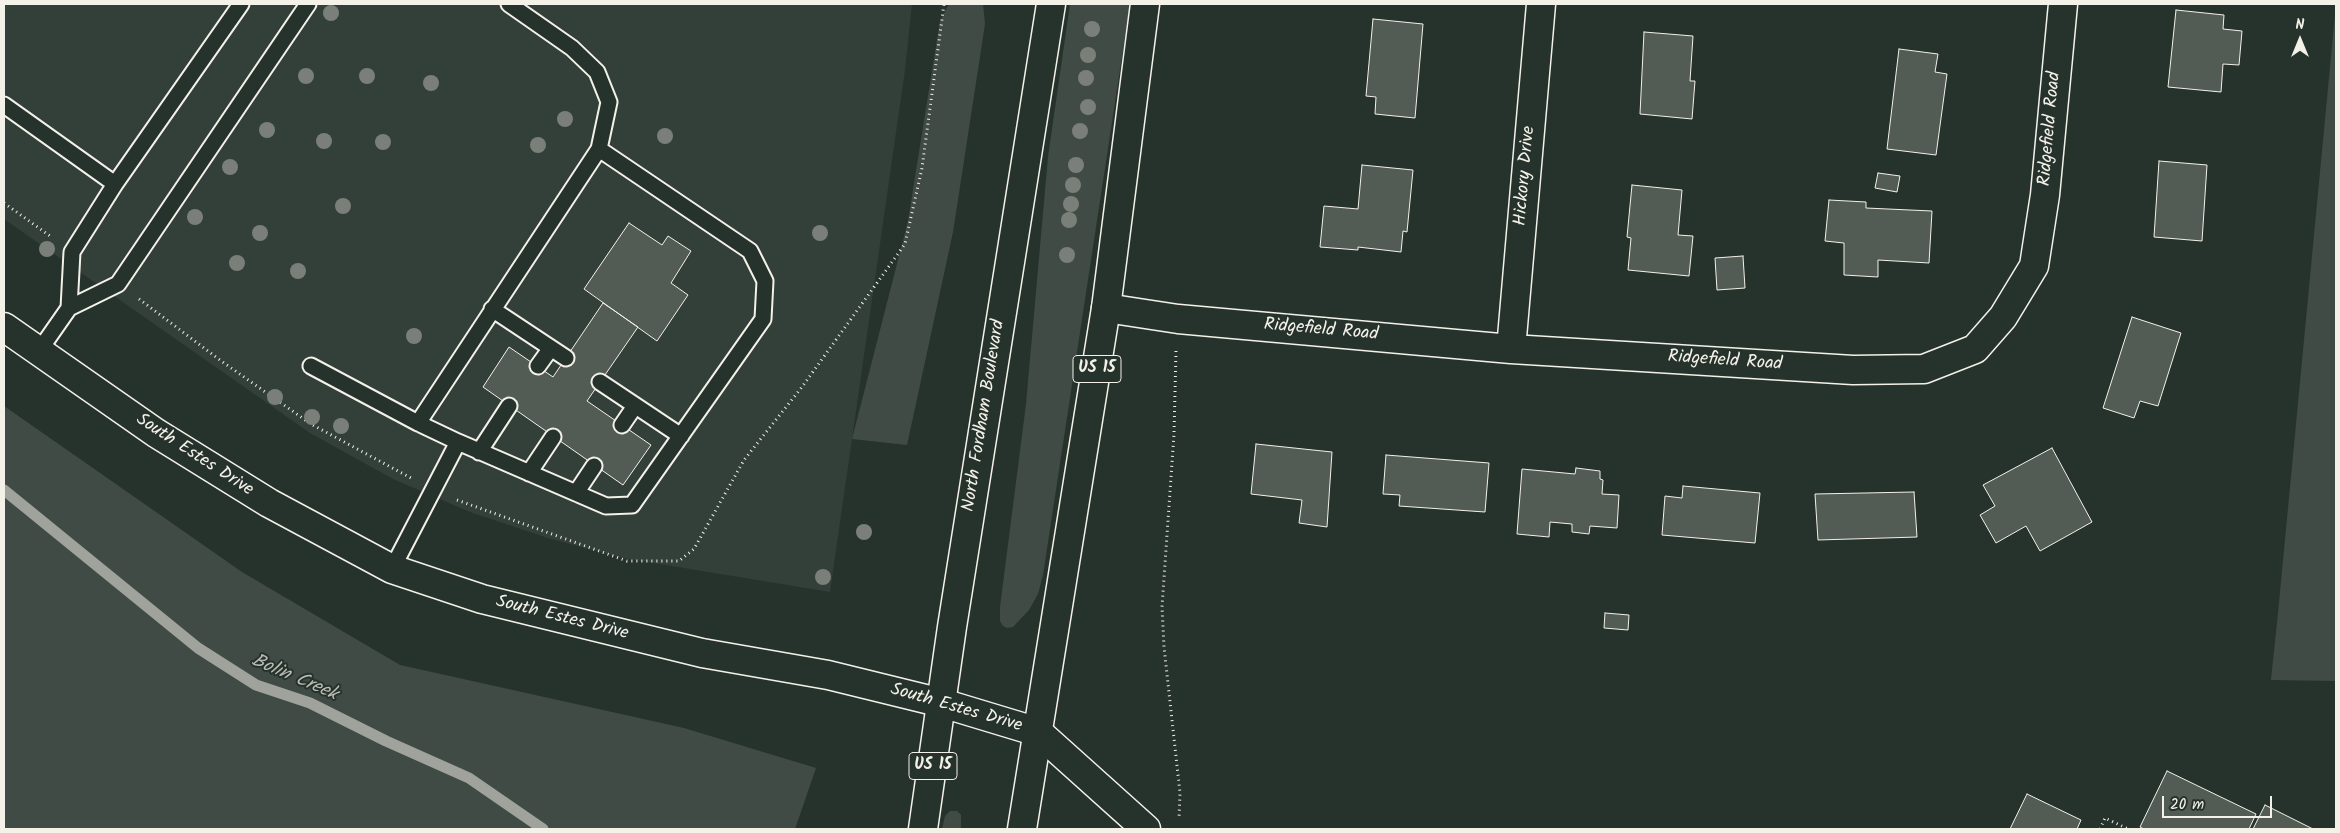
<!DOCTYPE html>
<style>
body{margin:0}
#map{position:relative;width:2340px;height:833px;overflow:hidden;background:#26332d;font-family:Kalam,sans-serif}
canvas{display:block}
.frame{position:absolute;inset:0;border:5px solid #f4f1e8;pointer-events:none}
.north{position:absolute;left:2275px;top:15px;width:50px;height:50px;-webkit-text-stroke:4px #26332d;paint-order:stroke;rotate:0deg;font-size:14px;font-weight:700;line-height:20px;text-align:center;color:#f4f1e8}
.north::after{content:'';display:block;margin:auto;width:18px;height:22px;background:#f4f1e8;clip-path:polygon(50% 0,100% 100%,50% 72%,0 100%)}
.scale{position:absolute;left:2162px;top:796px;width:110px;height:22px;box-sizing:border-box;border:2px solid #f4f1e8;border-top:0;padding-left:6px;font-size:15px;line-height:18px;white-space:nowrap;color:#f4f1e8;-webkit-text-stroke:4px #26332d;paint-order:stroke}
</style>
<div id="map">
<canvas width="2340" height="833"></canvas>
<div class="frame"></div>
<div class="north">N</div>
<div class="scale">20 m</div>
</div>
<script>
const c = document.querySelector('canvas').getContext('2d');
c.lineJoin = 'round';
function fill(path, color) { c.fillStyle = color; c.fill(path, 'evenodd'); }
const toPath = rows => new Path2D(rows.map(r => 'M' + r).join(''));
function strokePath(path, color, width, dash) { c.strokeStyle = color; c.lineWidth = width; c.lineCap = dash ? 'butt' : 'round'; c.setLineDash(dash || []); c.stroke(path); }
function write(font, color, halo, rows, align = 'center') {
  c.font = font + ' Kalam,sans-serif'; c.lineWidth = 4; c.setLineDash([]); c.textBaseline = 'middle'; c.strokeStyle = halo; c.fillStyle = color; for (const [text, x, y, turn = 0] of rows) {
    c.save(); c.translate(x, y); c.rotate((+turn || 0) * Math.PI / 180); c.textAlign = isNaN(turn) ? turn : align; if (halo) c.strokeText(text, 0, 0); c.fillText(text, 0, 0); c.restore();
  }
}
fill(toPath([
 [4,4,912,4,905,70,830,592,623,558,551,539,470,512,393,479,310,433,4,219]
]), '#333f39');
fill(toPath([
 [949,4,983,4,985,24,953,232,907,445,852,439,908,221,940,21],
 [1070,4,1130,4,1043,575,1038,594,1029,610,1013,627,1007,628,1003,626,1000,621,1000,607,1026,404,1048,157],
 [2336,4,2336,681,2271,680,2278,613],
 [4,406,242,572,400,665,684,728,816,768,795,829,4,829],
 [950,811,957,811,961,815,961,829,942,829,945,816]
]), '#414b45');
strokePath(toPath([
 [4,490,198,648,256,685,310,703,386,741,469,778,543,829]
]), '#9fa39b', 11);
const building = toPath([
 [2176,10,2224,15,2223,29,2242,31,2239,65,2223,64,2221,92,2168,87,2176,10],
 [1373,19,1423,24,1415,118,1375,114,1376,97,1366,96,1373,19],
 [1644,32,1693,36,1690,81,1695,81,1692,119,1640,114,1644,32],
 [1899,49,1938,54,1935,72,1947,74,1936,155,1887,149,1899,49],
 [2159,161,2207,165,2202,241,2154,237,2159,161],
 [1362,165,1413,170,1407,232,1403,231,1401,252,1358,247,1358,250,1320,247,1324,206,1358,209,1362,165],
 [1878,173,1900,176,1897,192,1875,188,1878,173],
 [1632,185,1682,190,1678,235,1693,236,1689,276,1628,270,1631,238,1627,237,1632,185],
 [1829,200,1866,202,1866,208,1932,211,1929,263,1878,260,1878,277,1844,275,1844,243,1825,241,1829,200],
 [629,223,662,245,668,236,691,251,671,283,688,295,657,341,584,289,629,223],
 [1743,256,1745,288,1717,290,1715,258,1743,256],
 [603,303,638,327,587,401,651,445,623,485,483,387,509,347,553,377,603,303],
 [2132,317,2181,333,2158,406,2140,401,2134,418,2103,408,2132,317],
 [1256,444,1332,452,1327,527,1299,523,1302,500,1251,494,1256,444],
 [2052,448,2092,522,2040,551,2026,526,1996,543,1980,515,1995,506,1983,485,2052,448],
 [1386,455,1489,463,1485,512,1399,506,1400,495,1383,494,1386,455],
 [1576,468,1600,471,1600,479,1603,480,1602,494,1619,495,1617,528,1590,526,1589,534,1572,532,1572,524,1550,522,1549,537,1517,534,1522,469,1575,474,1576,468],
 [1683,486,1760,493,1755,543,1662,535,1665,496,1682,498,1683,486],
 [1914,492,1917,537,1818,540,1815,494,1914,492],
 [1605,613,1629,615,1628,630,1604,628,1605,613],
 [2167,771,2256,814,2249,829,2144,829,2140,827,2167,771],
 [2027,794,2081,820,2077,829,2010,829,2027,794],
 [2265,805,2313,829,2253,829,2265,805]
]);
fill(building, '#525c55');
strokePath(building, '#f4f1e8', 1);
const lane = toPath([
 [4,105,115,184],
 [69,308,72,252,115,184,241,4],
 [492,309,566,358],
 [39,351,69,308,118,284,308,4],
 [311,366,418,423,458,442,392,569],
 [538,366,551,348],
 [600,382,681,436],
 [418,423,599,149,609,102,597,72,572,48,509,4],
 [622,425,635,406],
 [458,442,606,506,632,505,763,319,765,281,750,251,599,149],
 [479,452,509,406],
 [529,473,553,437],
 [576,493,594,466]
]);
const street = toPath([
 [1106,308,1178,319,1511,349,1853,370,1924,369,1975,349,2003,317,2034,266,2045,195,2063,4],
 [1511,349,1541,4],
 [1038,732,1146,829]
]);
const secondary = toPath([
 [4,327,156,433,269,503,392,569,482,599,702,653,828,675,942,703,1038,732]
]);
const highway = toPath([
 [923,829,952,627,1051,4],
 [1022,829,1106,308,1145,4]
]);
strokePath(lane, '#f4f1e8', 19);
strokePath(street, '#f4f1e8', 31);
strokePath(secondary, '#f4f1e8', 31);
strokePath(highway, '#f4f1e8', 31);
strokePath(toPath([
 [4,203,50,236],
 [139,299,224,363,311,424,411,478],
 [1176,351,1174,434,1162,607,1164,647,1180,793,1179,819],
 [457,500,627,561,679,561,694,549,744,460,802,387,905,244,922,168,944,4],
 [2100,829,2105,818,2128,829]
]), '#f4f1e8', 3, [1, 4]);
strokePath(lane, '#26332d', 15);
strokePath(street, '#26332d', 28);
strokePath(secondary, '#26332d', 28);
strokePath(highway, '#26332d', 28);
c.fillStyle = '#7a8079';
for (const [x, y] of [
 [331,13],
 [1092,29],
 [1088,55],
 [306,76],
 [367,76],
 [1086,78],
 [431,83],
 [1088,107],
 [565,119],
 [267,130],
 [1080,131],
 [665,136],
 [324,141],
 [383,142],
 [538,145],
 [1076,165],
 [230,167],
 [1073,185],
 [1071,204],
 [343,206],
 [195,217],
 [1069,220],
 [260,233],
 [820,233],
 [47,249],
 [1067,255],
 [237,263],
 [298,271],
 [414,336],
 [275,397],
 [312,417],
 [341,426],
 [864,532],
 [823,577]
]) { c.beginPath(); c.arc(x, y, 8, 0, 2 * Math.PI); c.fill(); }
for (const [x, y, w] of [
 [1097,369,48],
 [933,766,48]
]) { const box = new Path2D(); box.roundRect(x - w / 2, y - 13.5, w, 27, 4); c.fillStyle = '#26332d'; c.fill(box); strokePath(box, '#f4f1e8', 1); }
write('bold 16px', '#f4f1e8', null, [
 ["US 15",1097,369],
 ["US 15",933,766]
]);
write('18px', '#f4f1e8', '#26332d', [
 ["Ridgefield Road",2051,129,-85],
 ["Hickory Drive",1526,176,-85],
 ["Ridgefield Road",1321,331,5],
 ["Ridgefield Road",1725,362,4],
 ["North Fordham Boulevard",985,416,-81],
 ["South Estes Drive",194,456,33],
 ["South Estes Drive",562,619,14],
 ["South Estes Drive",956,709,16]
]);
write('italic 19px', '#bcbdb5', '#26332d', [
 ["Bolin Creek",294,679,23]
]);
</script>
